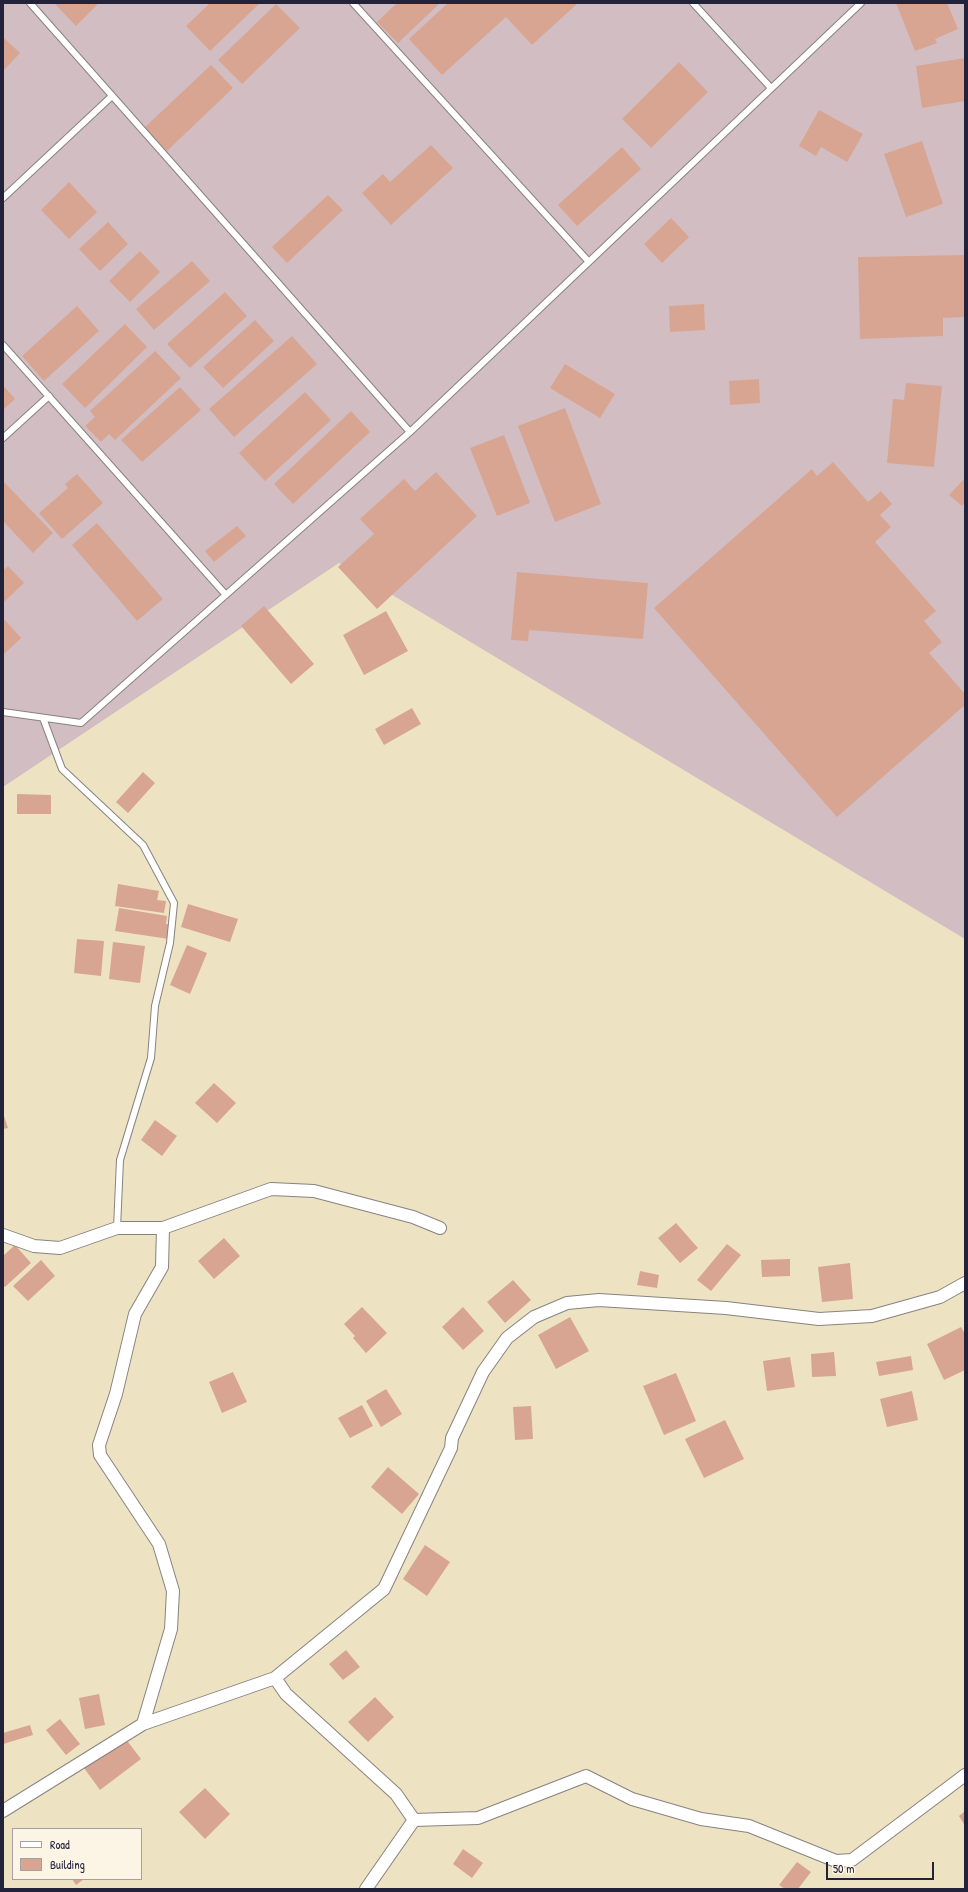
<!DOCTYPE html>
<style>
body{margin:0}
#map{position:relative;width:968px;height:1892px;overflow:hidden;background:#ede3c3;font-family:"Patrick Hand",sans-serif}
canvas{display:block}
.frame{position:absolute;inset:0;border:4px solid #22223b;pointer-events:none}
.legend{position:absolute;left:12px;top:1828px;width:130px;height:52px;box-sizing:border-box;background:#fcf5e5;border:1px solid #a5a1a1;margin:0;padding:5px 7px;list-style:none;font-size:12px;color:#22223b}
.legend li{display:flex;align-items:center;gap:8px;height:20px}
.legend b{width:20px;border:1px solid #a5a1a1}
.scale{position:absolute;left:826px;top:1862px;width:108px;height:18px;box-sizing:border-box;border:2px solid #22223b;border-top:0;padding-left:5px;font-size:12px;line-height:14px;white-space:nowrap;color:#22223b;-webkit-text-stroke:3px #fcf5e5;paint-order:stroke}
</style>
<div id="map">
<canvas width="968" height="1892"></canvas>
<div class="frame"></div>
<ul class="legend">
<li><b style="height:5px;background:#fff"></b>Road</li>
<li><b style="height:11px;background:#d8a592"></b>Building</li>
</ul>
<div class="scale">50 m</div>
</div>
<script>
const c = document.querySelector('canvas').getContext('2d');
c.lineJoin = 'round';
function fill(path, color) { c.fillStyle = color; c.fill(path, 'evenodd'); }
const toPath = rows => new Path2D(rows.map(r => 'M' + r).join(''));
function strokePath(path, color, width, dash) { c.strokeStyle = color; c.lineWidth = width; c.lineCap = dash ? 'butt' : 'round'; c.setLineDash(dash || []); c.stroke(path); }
fill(toPath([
 [3,3,965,3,965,939,339,563,3,787]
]), '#d2bec2');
fill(toPath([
 [54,3,99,3,76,26],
 [210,3,260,3,210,51,186,26],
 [397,3,440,3,398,43,377,22],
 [448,3,578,3,532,45,506,17,442,75,409,39],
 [896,3,947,3,958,29,935,39,937,43,915,51],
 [276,4,300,28,242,84,218,60],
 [3,37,20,53,3,71],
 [965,58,965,101,922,108,916,66],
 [679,62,708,92,651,148,622,119],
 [211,65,233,88,167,151,144,128],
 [819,110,863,134,847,162,821,147,816,156,799,146],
 [922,141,943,204,906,217,884,154],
 [431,145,453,168,391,225,362,193,383,174,390,182],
 [622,147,641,169,577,226,558,205],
 [69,182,97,212,69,239,41,210],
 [328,195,343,210,287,263,272,247],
 [671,218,689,237,662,263,644,244],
 [108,222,128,244,100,271,79,249],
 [140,251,160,272,130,302,109,281],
 [965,255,965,317,943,318,943,336,860,339,858,257],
 [192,261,210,281,154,330,136,309],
 [225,292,247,316,190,368,167,344],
 [704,304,705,330,670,332,669,306],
 [77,306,99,331,44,381,22,356],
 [255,320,274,341,223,388,203,367],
 [125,324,147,347,85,408,62,384],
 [292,336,317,364,234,437,209,409],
 [155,351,181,378,115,440,109,434,101,442,85,426,95,417,90,411],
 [565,364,615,394,600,418,550,388],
 [759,379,760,403,730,405,729,381],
 [906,383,942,386,934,467,887,463,893,399,904,400],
 [3,385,15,399,3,410],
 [180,387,201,410,142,462,121,440],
 [305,392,331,420,265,481,239,453],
 [565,408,601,504,555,522,518,426],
 [351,411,370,432,293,504,274,484],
 [504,435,530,503,497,516,470,448],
 [833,462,868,502,881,491,892,504,880,515,891,527,875,542,936,611,924,621,942,642,929,653,965,694,965,705,837,817,654,608,812,469,817,476],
 [436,472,477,516,377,609,338,567,374,534,360,519,404,479,415,491],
 [77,474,103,503,62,539,39,513,68,488,65,484],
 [965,478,965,502,962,506,949,495],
 [3,481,53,533,33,553,3,521],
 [97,523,163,599,137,621,72,545],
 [237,526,246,536,214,562,205,551],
 [8,566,24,583,3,603,3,571],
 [517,572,648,583,643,639,529,630,528,641,511,640],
 [264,606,314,664,291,684,241,626],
 [386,611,408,651,364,675,343,635],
 [5,620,21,638,3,655,3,622],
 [412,708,421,724,384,745,375,729],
 [143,772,155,783,128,813,116,802],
 [17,794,51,795,51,814,17,814],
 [118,884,159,891,157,900,166,901,164,913,115,906],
 [188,904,238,919,230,942,181,927],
 [119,908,167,916,166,924,172,925,169,939,115,931],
 [77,939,104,941,101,976,74,973],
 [113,942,145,946,140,983,109,979],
 [187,945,207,953,190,994,170,985],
 [214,1083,236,1103,217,1123,195,1103],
 [3,1113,8,1128,3,1129],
 [155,1120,177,1136,162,1156,141,1140],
 [676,1223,698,1248,680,1263,658,1238],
 [224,1238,240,1256,214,1279,198,1261],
 [727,1244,741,1255,711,1291,697,1280],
 [15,1245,31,1263,5,1287,3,1285,3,1256],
 [790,1259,790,1276,762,1277,761,1260],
 [41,1260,55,1276,28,1301,13,1286],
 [850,1263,853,1299,822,1302,818,1267],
 [640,1271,659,1275,657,1288,637,1285],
 [513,1280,531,1300,505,1323,487,1302],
 [362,1307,387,1333,366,1353,353,1338,355,1336,344,1324],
 [463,1307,484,1331,463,1350,442,1327],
 [570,1317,589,1351,556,1369,538,1335],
 [961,1327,965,1334,965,1370,944,1380,927,1344],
 [834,1352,836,1376,812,1377,811,1354],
 [911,1356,913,1370,879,1376,876,1362],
 [790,1357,795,1387,767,1391,763,1361],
 [233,1372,247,1402,222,1413,209,1382],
 [676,1373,696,1421,664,1435,643,1386],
 [386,1389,402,1414,381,1427,366,1401],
 [912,1391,918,1420,887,1427,880,1399],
 [362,1405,373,1426,350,1438,338,1418],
 [531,1406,533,1439,515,1440,513,1407],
 [725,1420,744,1459,704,1478,685,1439],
 [388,1467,419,1494,402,1514,371,1487],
 [425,1545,450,1562,427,1596,403,1579],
 [346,1650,360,1667,343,1680,329,1664],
 [99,1694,105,1725,85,1729,79,1698],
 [375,1697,394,1717,368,1742,348,1722],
 [60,1719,80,1744,66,1755,46,1730],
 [30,1725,33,1735,3,1744,3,1733],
 [125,1738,141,1759,100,1790,84,1768],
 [205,1788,230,1814,205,1839,179,1812],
 [965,1811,965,1826,959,1816],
 [463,1849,483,1863,472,1878,453,1864],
 [797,1862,811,1872,798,1889,785,1889,779,1885],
 [72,1879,84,1879,76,1885]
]), '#d8a592');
const lane = toPath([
 [30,3,410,432,861,3],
 [353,3,589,262],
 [693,3,771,88],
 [3,198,112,96],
 [3,345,226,595],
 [3,438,49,396],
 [3,712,81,723,410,432],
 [43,718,62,769,143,845,174,903,170,943,155,1006,151,1058,120,1160,117,1228]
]);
const street = toPath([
 [3,1235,34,1246,60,1248,117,1228,163,1228,271,1189,314,1191,413,1217,440,1228],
 [275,1678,286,1694,396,1794,414,1820],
 [143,1724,171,1629,173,1591,159,1544,100,1455,99,1445,116,1394,135,1314,162,1267,163,1228],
 [3,1811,143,1724,275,1678,384,1589,451,1448,452,1438,483,1372,507,1338,534,1317,567,1303,599,1300,726,1308,819,1319,872,1316,940,1297,965,1283],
 [366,1889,414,1820,478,1818,586,1776,632,1799,701,1819,749,1826,836,1861,852,1860,965,1775]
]);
strokePath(lane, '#88827f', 8);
strokePath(street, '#88827f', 14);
strokePath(lane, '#fff', 6);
strokePath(street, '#fff', 12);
</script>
